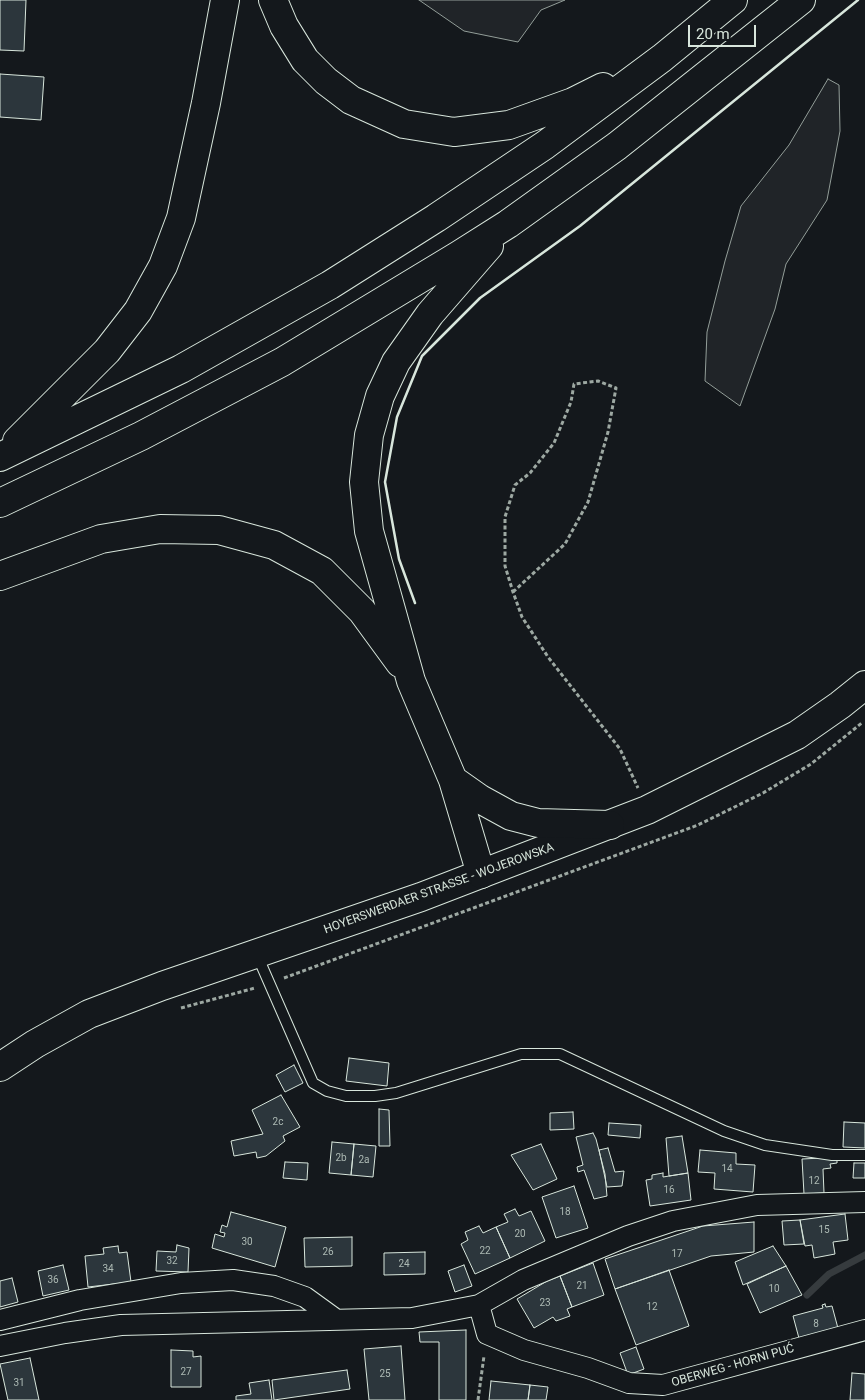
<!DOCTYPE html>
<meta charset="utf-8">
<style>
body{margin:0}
#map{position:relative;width:865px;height:1400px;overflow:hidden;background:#14181c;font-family:Roboto,sans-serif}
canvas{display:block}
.scale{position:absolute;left:688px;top:25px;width:68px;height:22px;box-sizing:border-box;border:2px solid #d8e6dc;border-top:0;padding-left:6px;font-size:15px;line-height:18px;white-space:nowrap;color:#d8e6dc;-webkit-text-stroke:4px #14181c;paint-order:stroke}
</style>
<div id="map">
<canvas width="865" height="1400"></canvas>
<div class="scale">20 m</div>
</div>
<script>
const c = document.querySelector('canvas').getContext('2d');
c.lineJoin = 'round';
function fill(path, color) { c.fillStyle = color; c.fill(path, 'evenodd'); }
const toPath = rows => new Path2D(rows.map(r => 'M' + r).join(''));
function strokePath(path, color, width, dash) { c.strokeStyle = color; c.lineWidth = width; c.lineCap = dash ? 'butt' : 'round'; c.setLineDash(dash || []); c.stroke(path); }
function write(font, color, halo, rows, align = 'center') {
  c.font = font + ' Roboto,sans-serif'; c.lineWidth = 4; c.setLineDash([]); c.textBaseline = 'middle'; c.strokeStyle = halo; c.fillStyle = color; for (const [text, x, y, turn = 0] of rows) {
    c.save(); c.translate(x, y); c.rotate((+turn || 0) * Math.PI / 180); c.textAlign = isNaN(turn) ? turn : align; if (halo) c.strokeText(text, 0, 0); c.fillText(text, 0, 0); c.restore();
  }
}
const green = toPath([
 [419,0,565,0,541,10,518,42,464,31,419,0],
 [828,79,839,85,840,131,827,200,786,264,775,309,740,406,705,381,707,332,725,261,741,206,789,145,828,79]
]);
fill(green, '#202428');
strokePath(green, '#939e99', 1);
strokePath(toPath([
 [807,1295,829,1274,865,1255]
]), '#363b3e', 7);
const building = toPath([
 [0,0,26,0,24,51,0,50,0,0],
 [0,74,44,77,41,120,0,117,0,74],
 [349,1058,389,1063,387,1086,346,1081,349,1058],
 [294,1065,303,1083,285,1092,276,1075,294,1065],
 [281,1095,300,1127,283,1136,285,1141,266,1156,257,1158,256,1152,234,1156,231,1141,263,1134,252,1110,281,1095],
 [379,1109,389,1110,390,1146,379,1146,379,1109],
 [573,1112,574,1129,550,1130,550,1113,573,1112],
 [844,1122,865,1123,865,1148,843,1147,844,1122],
 [609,1123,641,1125,640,1138,608,1135,609,1123],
 [593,1133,596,1139,605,1174,607,1196,594,1199,584,1170,578,1172,577,1167,583,1165,576,1137,593,1133],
 [682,1136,688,1173,669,1176,666,1138,682,1136],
 [332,1142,354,1144,351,1175,329,1173,332,1142],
 [354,1144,376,1146,373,1177,351,1175,354,1144],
 [541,1144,557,1179,533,1190,511,1155,541,1144],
 [608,1148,615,1172,624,1171,622,1186,607,1187,599,1150,608,1148],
 [700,1150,736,1153,736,1164,755,1165,753,1192,714,1189,715,1173,698,1172,700,1150],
 [822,1158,837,1158,837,1163,830,1164,831,1168,823,1169,824,1193,804,1194,802,1159,822,1158],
 [285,1162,308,1163,307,1180,283,1178,285,1162],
 [854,1163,865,1163,865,1178,853,1178,854,1163],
 [663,1173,663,1177,688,1173,691,1200,650,1206,646,1180,652,1179,652,1175,663,1173],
 [574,1186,588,1228,556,1238,542,1197,574,1186],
 [515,1209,519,1216,531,1211,545,1241,510,1258,496,1227,508,1222,504,1214,515,1209],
 [231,1212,286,1227,275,1267,212,1248,215,1234,224,1237,225,1233,220,1232,222,1225,227,1227,231,1212],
 [845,1214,848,1240,833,1242,835,1254,814,1258,812,1245,805,1246,800,1220,845,1214],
 [800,1220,804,1244,784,1245,782,1221,800,1220],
 [754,1222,754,1252,711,1256,615,1289,605,1259,703,1226,754,1222],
 [479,1226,483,1233,496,1227,510,1258,475,1274,461,1244,468,1240,465,1232,479,1226],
 [352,1237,352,1266,305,1267,304,1238,352,1237],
 [177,1245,189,1248,188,1272,156,1271,157,1251,176,1252,177,1245],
 [118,1246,119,1253,127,1252,131,1282,88,1287,85,1256,104,1254,103,1248,118,1246],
 [773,1246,786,1266,743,1285,735,1262,773,1246],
 [425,1252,425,1274,384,1275,384,1253,425,1252],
 [593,1263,604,1295,572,1307,560,1276,593,1263],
 [63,1265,69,1290,43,1296,38,1271,63,1265],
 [464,1265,472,1286,455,1292,448,1271,464,1265],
 [786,1266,802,1295,760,1313,747,1284,786,1266],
 [669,1270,689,1326,636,1345,615,1289,669,1270],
 [560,1276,572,1307,567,1309,570,1316,556,1321,553,1317,534,1328,517,1299,547,1281,560,1276],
 [12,1278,18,1302,0,1307,0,1281,12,1278],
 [825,1304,826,1307,832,1306,839,1332,800,1342,793,1316,823,1308,822,1305,825,1304],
 [466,1330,466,1400,439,1400,439,1342,420,1342,419,1332,466,1330],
 [401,1346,405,1400,369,1400,364,1349,401,1346],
 [636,1347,644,1369,628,1375,620,1353,636,1347],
 [171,1350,193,1351,193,1357,201,1356,201,1387,171,1387,171,1350],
 [30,1358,39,1400,8,1400,0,1364,30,1358],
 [347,1370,350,1389,274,1400,272,1380,347,1370],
 [852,1373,865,1374,865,1400,850,1400,852,1373],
 [269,1380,272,1400,236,1400,236,1396,251,1394,249,1383,269,1380],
 [491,1381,530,1385,528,1400,489,1400,491,1381],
 [530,1385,548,1387,546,1400,528,1400,530,1385]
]);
fill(building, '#2c363c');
strokePath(building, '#d8e6dc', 1);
const lane = toPath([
 [257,955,313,1083,327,1091,346,1096,375,1096,396,1093,521,1054,560,1054,724,1131,765,1145,832,1155,865,1155]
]);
const street = toPath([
 [479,1305,487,1334,524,1350,588,1368,629,1383,663,1385,865,1330],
 [0,1320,80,1300,181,1283,233,1280,274,1286,305,1297,334,1318],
 [0,1346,65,1333,121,1325,412,1318,479,1305,523,1280,628,1236,673,1221,757,1205,865,1202]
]);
const primary = toPath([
 [0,1067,35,1044,89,1014,162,986,421,897,647,810,797,735,840,705,865,685]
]);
const highway = toPath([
 [273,0,284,26,305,60,326,81,351,100,404,124,454,132,509,125,573,102,603,87],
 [17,441,107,351,138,311,163,266,181,218,206,103,225,0],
 [0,457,181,369,330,285,436,218,545,145,662,58,733,0],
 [0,503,141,436,282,362,459,255,508,224,617,146,801,0],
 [0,576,101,539,160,529,219,530,274,545,322,571,362,611,400,663],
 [453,780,480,799,511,816,538,823,610,825],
 [481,874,453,780,411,681,369,531,364,482,369,435,380,396,396,362,430,314,489,246]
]);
strokePath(lane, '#d8e6dc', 12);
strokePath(street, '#d8e6dc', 22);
strokePath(primary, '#d8e6dc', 30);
strokePath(highway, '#d8e6dc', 30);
strokePath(toPath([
 [513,592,565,544,588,502,608,432,616,388,598,381,574,384,571,402,554,443,530,473,515,485,505,517,505,566,513,592,522,617,548,657,620,749,638,788],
 [284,978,698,825,763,793,811,764,863,722],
 [181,1008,255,988],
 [478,1400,484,1356]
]), '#9da8a2', 3, [4, 2.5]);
strokePath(lane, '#14181c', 10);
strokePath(street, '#14181c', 20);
strokePath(primary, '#14181c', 28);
strokePath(highway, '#14181c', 28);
strokePath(toPath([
 [415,603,399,559,385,482,397,417,422,356,480,298,580,226,858,0]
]), '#d8e6dc', 2.5);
write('10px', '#adbab4', null, [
 ["2c",278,1122],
 ["2b",341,1158],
 ["2a",364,1160],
 ["14",727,1169],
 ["12",814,1181],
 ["16",669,1190],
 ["18",565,1212],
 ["15",824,1230],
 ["20",520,1234],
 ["30",247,1242],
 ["22",485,1251],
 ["26",328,1252],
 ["17",677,1254],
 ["32",172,1261],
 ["24",404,1264],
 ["34",108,1269],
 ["36",53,1280],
 ["21",582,1286],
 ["10",774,1289],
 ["23",545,1303],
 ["12",652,1307],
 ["8",816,1324],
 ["27",186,1372],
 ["25",385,1374],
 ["31",19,1383]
]);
write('12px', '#d8e6dc', '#14181c', [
 ["HOYERSWERDAER STRASSE - WOJEROWSKA",439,889,-20],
 ["OBERWEG - HORNI PUĆ",733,1366,-16]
]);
</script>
